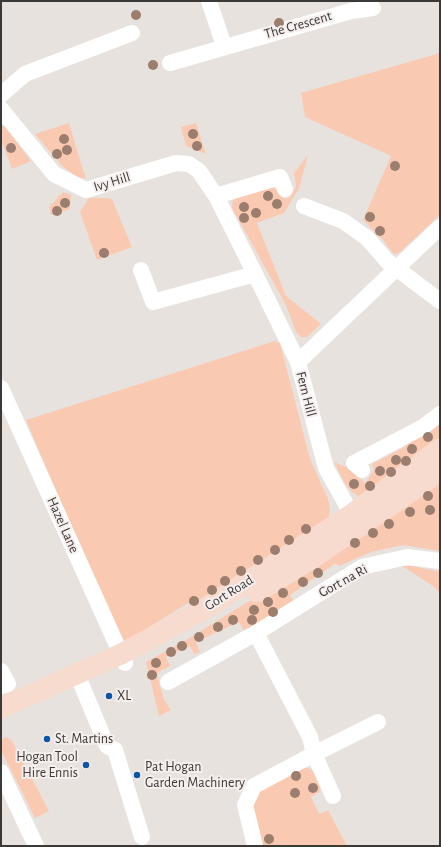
<!DOCTYPE html>
<style>
body{margin:0}
#map{position:relative;width:441px;height:847px;overflow:hidden;background:#e8e2df;font-family:"Alegreya Sans",sans-serif}
canvas{display:block}
.frame{position:absolute;inset:0;border:2px solid #3b3938;pointer-events:none}
</style>
<div id="map">
<canvas width="441" height="847"></canvas>
<div class="frame"></div>
</div>
<script>
const c = document.querySelector('canvas').getContext('2d');
c.lineJoin = 'round';
function fill(path, color) { c.fillStyle = color; c.fill(path, 'evenodd'); }
const toPath = rows => new Path2D(rows.map(r => 'M' + r).join(''));
function strokePath(path, color, width, dash) { c.strokeStyle = color; c.lineWidth = width; c.lineCap = dash ? 'butt' : 'round'; c.setLineDash(dash || []); c.stroke(path); }
function write(font, color, halo, rows, align = 'center') {
  c.font = font + ' "Alegreya Sans",sans-serif'; c.lineWidth = 4; c.setLineDash([]); c.textBaseline = 'middle'; c.strokeStyle = halo; c.fillStyle = color; for (const [text, x, y, turn = 0] of rows) {
    c.save(); c.translate(x, y); c.rotate((+turn || 0) * Math.PI / 180); c.textAlign = isNaN(turn) ? turn : align; if (halo) c.strokeText(text, 0, 0); c.fillText(text, 0, 0); c.restore();
  }
}
fill(toPath([
 [440,53,440,215,400,252,396,254,393,253,383,240,363,220,391,156,305,117,301,93],
 [69,123,80,160,86,179,77,177,63,167,35,134],
 [196,123,206,154,186,146,181,127],
 [1,125,6,128,31,161,12,169,1,139],
 [308,155,299,188,284,213,257,223,286,296,321,324,307,337,301,337,296,332,286,305,232,208,233,200,237,195,269,185,275,188,280,196,286,199,291,196,296,186,294,173],
 [63,192,71,195,70,209,51,215,49,207],
 [89,198,105,198,112,199,132,247,97,260,80,212],
 [275,341,280,343,310,459,328,499,330,509,329,517,191,605,188,603,127,641,119,640,26,420],
 [440,420,440,439,359,496,352,492,344,482,334,462,346,467,365,483,374,470,372,464,401,449],
 [440,478,440,551,403,545,371,552,339,566,336,563,290,595,295,603,244,631,239,622,196,642,200,652,194,654,190,646,166,657,170,666,160,671,157,675,164,700,171,710,159,716,146,662,186,640,394,512],
 [402,566,413,566,440,572,440,593,433,586],
 [6,737,12,741,49,811,35,818,1,750,1,740],
 [301,768,308,768,313,771,321,787,320,792,311,797,319,814,328,810,347,846,262,846,252,804,258,792]
]), '#fac9b2');
strokePath(toPath([
 [209,1,224,46],
 [170,63,351,11,373,8],
 [1,95,25,74,132,33],
 [1,109,54,174,86,190,176,163,189,164,199,171,216,196,255,274],
 [216,196,280,177,285,189],
 [304,206,343,221,367,238,388,262,440,301],
 [141,270,153,302,255,274,298,362,326,468,357,524],
 [298,362,440,227],
 [1,388,125,663],
 [362,470,354,463,423,427,440,414],
 [256,633,310,737,314,754,333,796],
 [1,671,8,684,1,686],
 [77,674,107,746,115,750,142,837],
 [168,682,256,633,362,567,407,557,440,561],
 [1,772,36,846],
 [255,846,245,805,254,786,314,754,378,722]
]), '#fff', 16);
strokePath(toPath([
 [257,592,311,559,400,499,440,471],
 [1,708,121,654,207,608,351,515,440,449]
]), '#f7dbce', 21);
c.fillStyle = '#9c7e6f';
for (const [x, y] of [
 [136,15],
 [279,23],
 [153,65],
 [193,134],
 [64,139],
 [197,146],
 [11,148],
 [67,150],
 [57,154],
 [395,166],
 [268,196],
 [65,203],
 [277,204],
 [244,207],
 [57,211],
 [256,213],
 [370,217],
 [244,218],
 [380,231],
 [104,253],
 [428,437],
 [412,449],
 [396,460],
 [406,461],
 [380,471],
 [391,472],
 [354,484],
 [370,486],
 [428,496],
 [430,510],
 [410,512],
 [389,524],
 [306,529],
 [373,533],
 [289,540],
 [355,543],
 [275,550],
 [258,560],
 [241,571],
 [318,573],
 [225,581],
 [303,582],
 [212,590],
 [283,593],
 [194,601],
 [268,602],
 [254,610],
 [273,612],
 [233,620],
 [252,620],
 [218,627],
 [199,637],
 [182,646],
 [171,652],
 [156,663],
 [152,675],
 [296,776],
 [313,788],
 [295,793],
 [269,839]
]) { c.beginPath(); c.arc(x, y, 5, 0, 2 * Math.PI); c.fill(); }
for (const [x, y, r, color] of [
 [109,696,4,"#1055a5"],
 [47,739,4,"#1055a5"],
 [86,765,4,"#1055a5"],
 [137,775,4,"#1055a5"]
]) { const dot = new Path2D(); dot.arc(x, y, r, 0, 2 * Math.PI); c.fillStyle = color; c.fill(dot); strokePath(dot, '#f6efed', 1.5); }
write('14px', '#3b3938', '#f6efed', [
 ["The Crescent",298,25,-16],
 ["Ivy Hill",112,182,-17],
 ["Fern Hill",306,394,76],
 ["Hazel Lane",63,525,66],
 ["Gort na Ri",343,581,-29],
 ["Gort Road",229,593,-32]
]);
write('14px', '#3b3938', '#f6efed', [
 ["XL",117,696],
 ["St. Martins",55,739],
 ["Hogan Tool",78,757,"right"],
 ["Hire Ennis",78,773,"right"],
 ["Pat Hogan",145,767],
 ["Garden Machinery",145,783]
], 'left');
</script>
